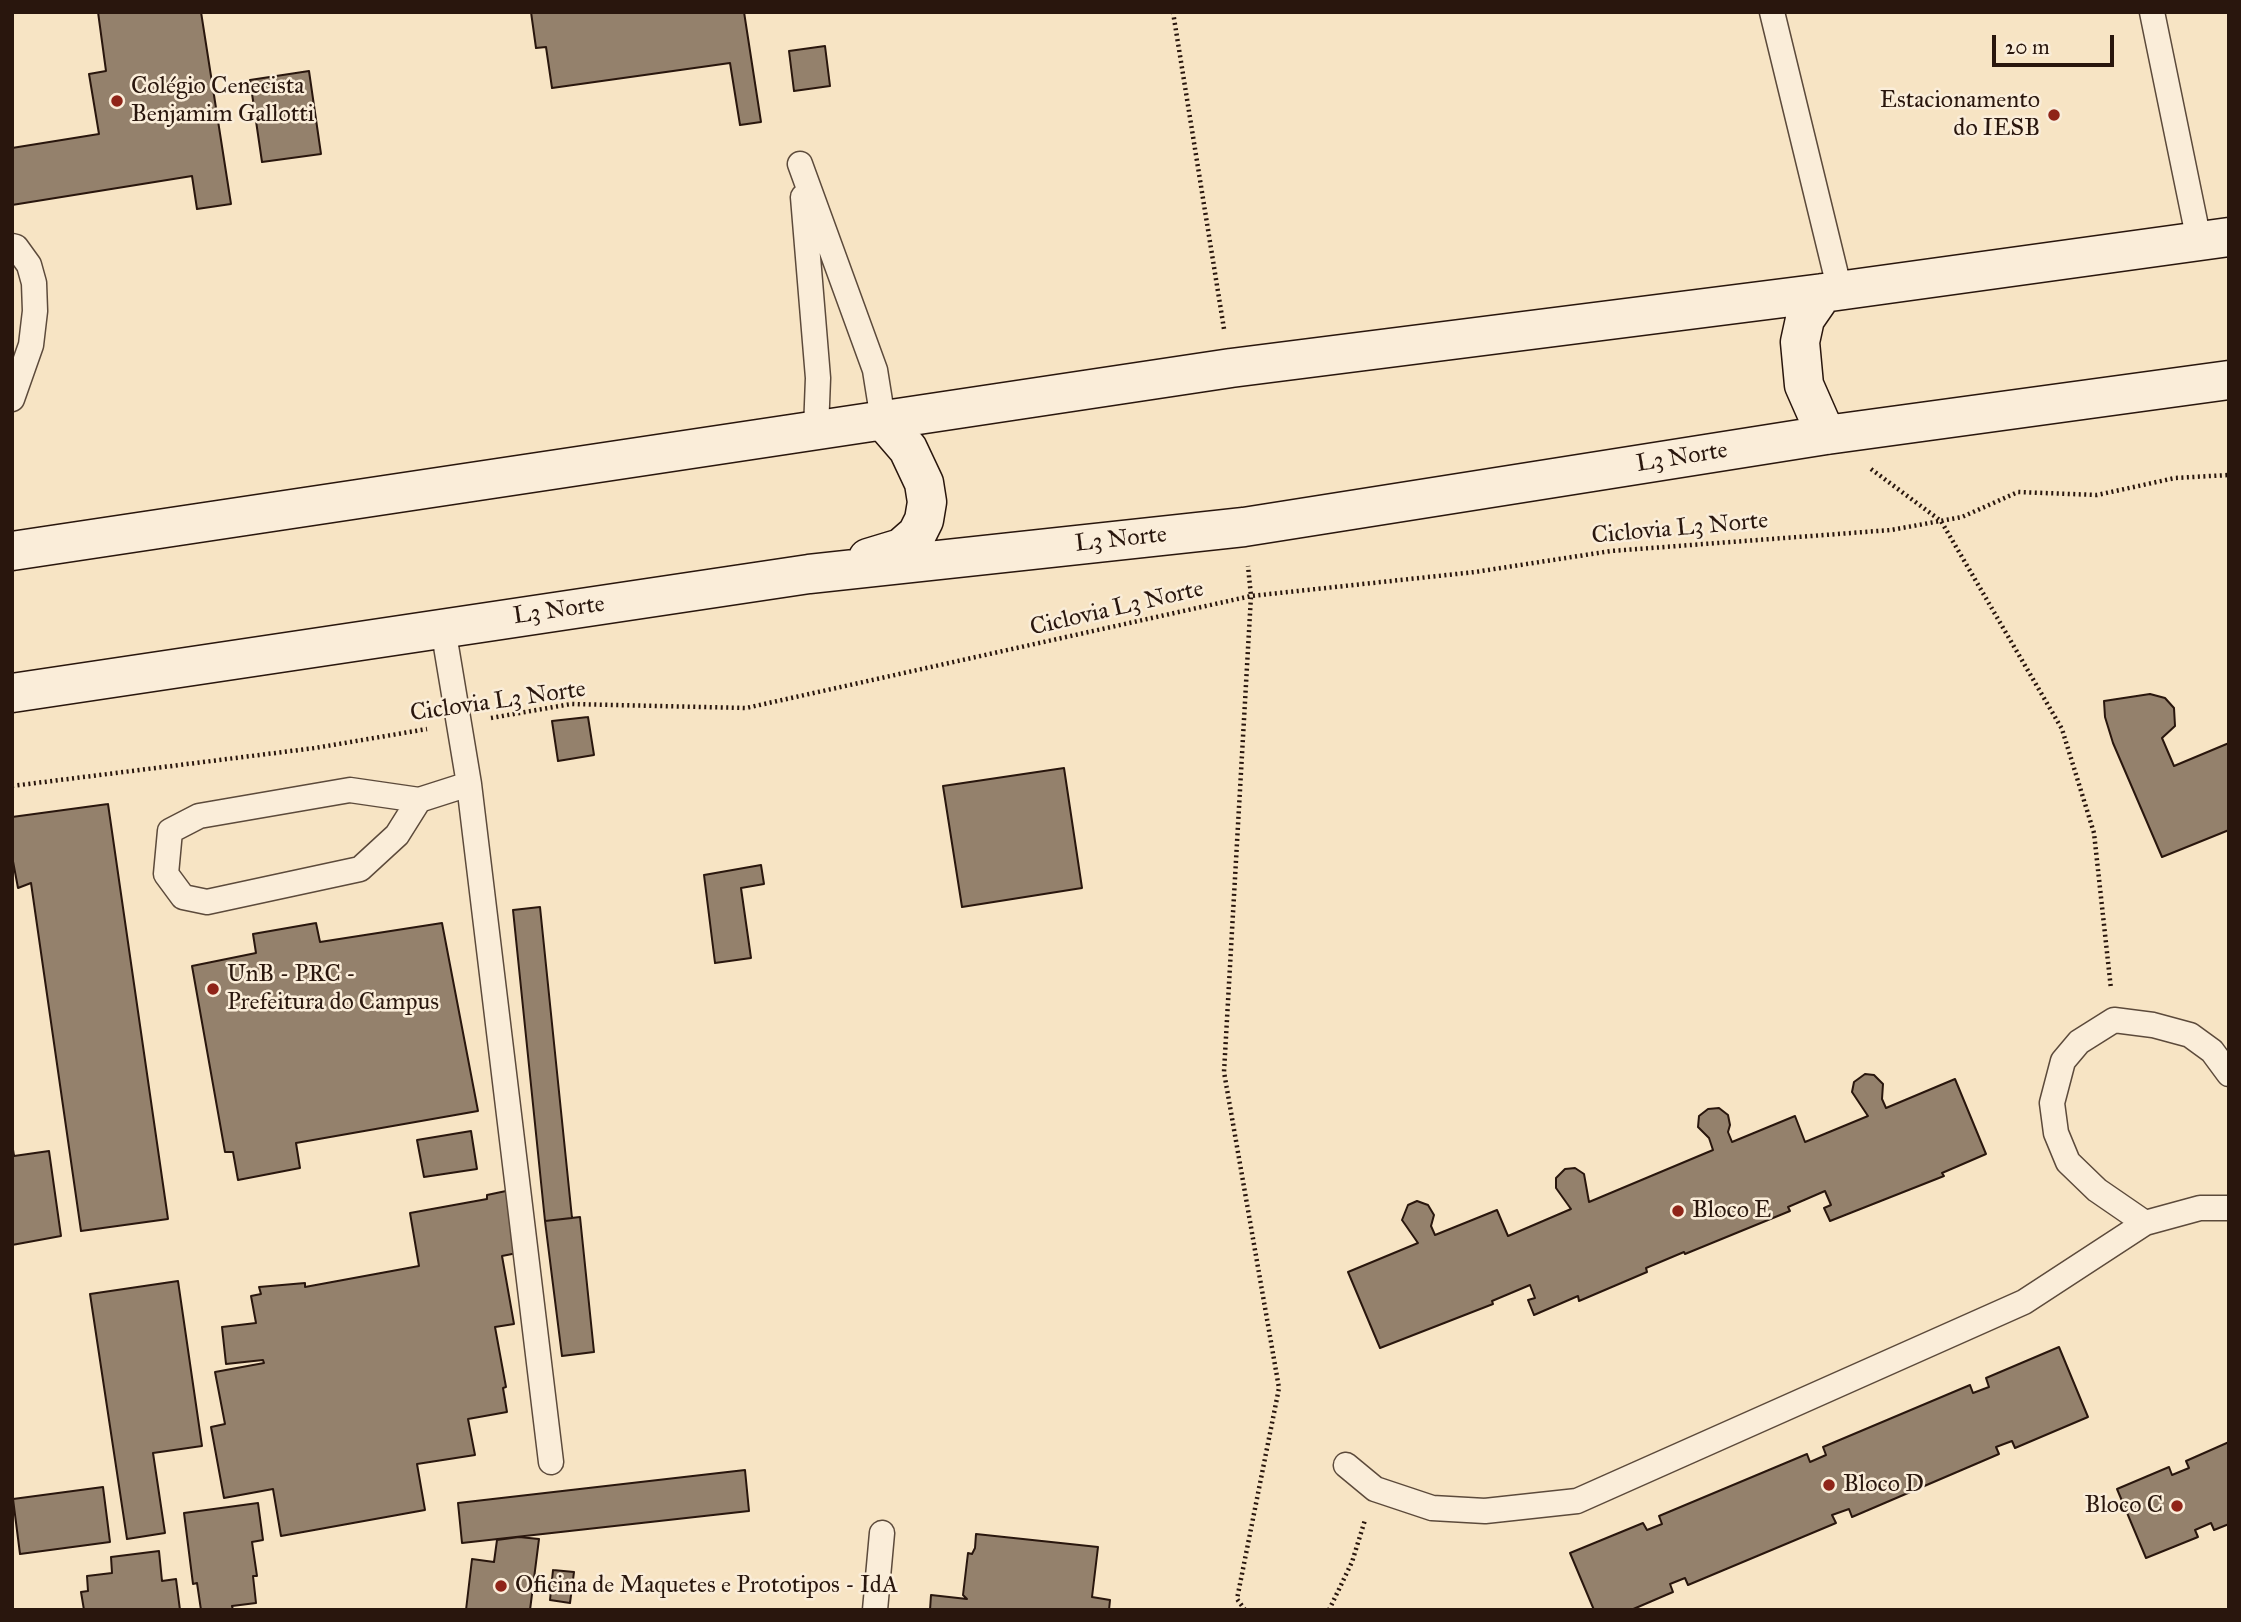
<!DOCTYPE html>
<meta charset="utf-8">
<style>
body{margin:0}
#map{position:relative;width:2241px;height:1622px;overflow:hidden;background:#f7e4c4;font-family:"IM FELL Great Primer",serif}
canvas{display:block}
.frame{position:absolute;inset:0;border:14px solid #29160d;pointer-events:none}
.scale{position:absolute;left:1992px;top:35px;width:122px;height:32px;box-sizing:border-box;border:4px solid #29160d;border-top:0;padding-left:9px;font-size:21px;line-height:24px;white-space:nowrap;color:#29160d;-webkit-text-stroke:5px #faedd9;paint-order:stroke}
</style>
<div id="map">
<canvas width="2241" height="1622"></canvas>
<div class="frame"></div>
<div class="scale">20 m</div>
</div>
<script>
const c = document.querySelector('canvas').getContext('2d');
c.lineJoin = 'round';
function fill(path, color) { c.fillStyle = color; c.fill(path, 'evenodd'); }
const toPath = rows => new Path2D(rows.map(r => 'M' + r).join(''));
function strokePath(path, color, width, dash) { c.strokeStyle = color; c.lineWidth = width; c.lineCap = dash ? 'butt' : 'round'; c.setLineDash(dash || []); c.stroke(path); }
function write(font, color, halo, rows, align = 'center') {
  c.font = font + ' "IM FELL Great Primer",serif'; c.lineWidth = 5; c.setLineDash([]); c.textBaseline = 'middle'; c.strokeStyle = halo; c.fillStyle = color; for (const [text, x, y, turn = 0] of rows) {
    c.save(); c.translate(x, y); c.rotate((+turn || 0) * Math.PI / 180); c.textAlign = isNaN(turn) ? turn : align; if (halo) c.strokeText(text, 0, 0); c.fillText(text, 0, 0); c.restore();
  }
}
const building = toPath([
 [98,12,201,12,231,204,197,209,192,176,12,205,12,148,99,134,89,74,106,71,98,12],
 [531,12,744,12,761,122,740,125,730,63,552,88,546,47,536,48,531,12],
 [825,46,830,86,794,91,789,51,825,46],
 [309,71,321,154,262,162,250,80,309,71],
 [2150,694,2165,698,2174,708,2175,726,2162,738,2174,766,2229,743,2229,830,2162,857,2113,743,2105,717,2104,701,2150,694],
 [588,717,594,755,558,761,552,721,588,717],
 [1064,768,1082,888,962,907,943,786,1064,768],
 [108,804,168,1219,81,1231,31,883,18,888,12,856,12,817,108,804],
 [761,865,764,884,741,888,751,958,715,963,704,875,761,865],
 [540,907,572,1218,545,1221,513,910,540,907],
 [316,923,320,942,442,923,478,1111,296,1143,300,1168,238,1180,233,1152,225,1152,192,966,256,953,253,934,316,923],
 [1865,1074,1874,1075,1883,1084,1882,1099,1886,1108,1955,1079,1986,1154,1942,1173,1944,1176,1830,1221,1824,1208,1831,1205,1825,1191,1788,1207,1790,1211,1685,1254,1684,1252,1646,1268,1647,1272,1579,1301,1578,1296,1534,1315,1528,1300,1535,1298,1530,1285,1492,1301,1493,1304,1380,1348,1348,1272,1418,1243,1402,1220,1408,1205,1417,1201,1428,1205,1434,1215,1431,1226,1435,1235,1497,1210,1508,1236,1571,1209,1556,1188,1556,1178,1565,1169,1575,1168,1584,1174,1589,1202,1713,1150,1709,1138,1698,1127,1699,1116,1708,1109,1719,1108,1728,1115,1730,1125,1728,1132,1732,1142,1795,1116,1805,1142,1868,1116,1852,1092,1854,1082,1865,1074],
 [471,1131,477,1169,424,1177,417,1140,471,1131],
 [12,1143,14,1156,49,1151,61,1236,12,1245,12,1143],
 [506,1191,517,1253,502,1256,514,1324,495,1327,506,1387,503,1388,507,1412,468,1419,475,1455,417,1464,425,1510,281,1536,273,1489,224,1498,211,1427,225,1424,215,1372,264,1363,263,1360,226,1364,222,1327,256,1323,251,1296,261,1294,259,1287,305,1283,305,1287,419,1266,410,1213,487,1199,487,1195,506,1191],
 [580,1217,594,1352,562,1356,545,1221,580,1217],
 [178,1281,202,1446,153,1453,165,1533,127,1539,90,1294,178,1281],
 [2059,1347,2088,1417,2015,1448,2012,1441,1996,1447,1999,1454,1852,1517,1849,1509,1832,1515,1836,1523,1688,1585,1685,1578,1670,1584,1673,1592,1631,1610,1594,1610,1570,1553,1643,1523,1647,1530,1662,1524,1659,1516,1807,1454,1810,1462,1826,1455,1823,1447,1970,1385,1973,1393,1989,1387,1986,1378,2059,1347],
 [2229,1442,2229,1524,2214,1530,2211,1523,2195,1530,2198,1537,2146,1558,2117,1489,2169,1467,2172,1475,2189,1468,2186,1461,2229,1442],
 [745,1470,749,1511,462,1543,458,1503,745,1470],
 [103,1487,110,1542,20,1554,13,1499,103,1487],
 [258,1503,263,1540,252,1542,257,1576,253,1576,256,1603,232,1606,233,1610,201,1610,197,1583,193,1584,184,1513,258,1503],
 [976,1534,1098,1547,1092,1597,1110,1600,1109,1610,930,1610,931,1595,967,1599,963,1595,968,1553,972,1554,975,1548,976,1534],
 [519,1537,539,1539,530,1610,466,1610,472,1559,494,1562,497,1540,519,1537],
 [159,1551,162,1581,176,1579,180,1610,84,1610,81,1592,88,1591,87,1576,112,1573,111,1557,159,1551],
 [553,1570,574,1572,570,1603,550,1600,553,1570]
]);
fill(building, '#94816c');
strokePath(building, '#29160d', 2);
const service = toPath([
 [1772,12,1840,291],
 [2152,12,2199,241],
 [800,164,875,370,883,420],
 [803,197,818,378,816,430],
 [12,246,16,247,29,265,34,283,35,311,31,345,12,399],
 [469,784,551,1462],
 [419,800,397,835,360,869,207,902,183,897,166,874,170,831,199,816,350,790,419,800,469,784,443,628],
 [2145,1223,2097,1190,2068,1162,2056,1133,2052,1103,2063,1061,2079,1042,2114,1020,2153,1025,2190,1035,2212,1051,2229,1074],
 [1346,1465,1375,1489,1432,1508,1485,1511,1577,1501,2024,1302,2145,1223,2200,1208,2229,1208],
 [875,1610,882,1533]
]);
const secondary = toPath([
 [1823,293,1805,319,1800,342,1804,385,1826,435],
 [12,551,1231,368,1823,293,2229,237],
 [868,558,901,548,917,534,924,520,927,502,924,483,908,449,883,420],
 [12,693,809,574,1244,527,1826,435,2229,380]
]);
strokePath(service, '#5c4a3b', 27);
strokePath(secondary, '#29160d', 41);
strokePath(toPath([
 [1173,12,1224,329],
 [1871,469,1941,521,2062,729,2094,833,2111,989],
 [491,718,571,704,746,708,1251,596,1475,572,1611,551,1891,530,1962,517,2018,492,2097,495,2175,478,2229,475],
 [12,786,315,748,427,729],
 [1245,1610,1237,1599,1279,1388,1224,1072,1251,596,1248,566],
 [1329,1610,1352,1562,1365,1520]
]), '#29160d', 4.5, [2, 3.5]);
strokePath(service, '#faedd9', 24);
strokePath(secondary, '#faedd9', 38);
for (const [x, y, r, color] of [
 [117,101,7,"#8f2418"],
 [2054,115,7,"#8f2418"],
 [213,989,7,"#8f2418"],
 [1678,1211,7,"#8f2418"],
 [1829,1485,7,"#8f2418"],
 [2177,1506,7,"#8f2418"],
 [501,1586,7,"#8f2418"]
]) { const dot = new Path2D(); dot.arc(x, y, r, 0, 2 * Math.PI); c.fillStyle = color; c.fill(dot); strokePath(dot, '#faedd9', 2.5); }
write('24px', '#29160d', '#faedd9', [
 ["Colégio Cenecista",131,87],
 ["Benjamim Gallotti",131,115],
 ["Estacionamento",2040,101,"right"],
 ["do IESB",2040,129,"right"],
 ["UnB - PRC -",227,975],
 ["Prefeitura do Campus",227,1003],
 ["Bloco E",1692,1211],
 ["Bloco D",1843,1485],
 ["Bloco C",2163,1506,"right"],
 ["Oficina de Maquetes e Prototipos - IdA",515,1586]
], 'left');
write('24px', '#29160d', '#faedd9', [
 ["L3 Norte",1682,458,-9],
 ["Ciclovia L3 Norte",1680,529,-5],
 ["L3 Norte",1121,540,-6],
 ["Ciclovia L3 Norte",1117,609,-13],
 ["L3 Norte",559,611,-8],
 ["Ciclovia L3 Norte",498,702,-8]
]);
</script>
